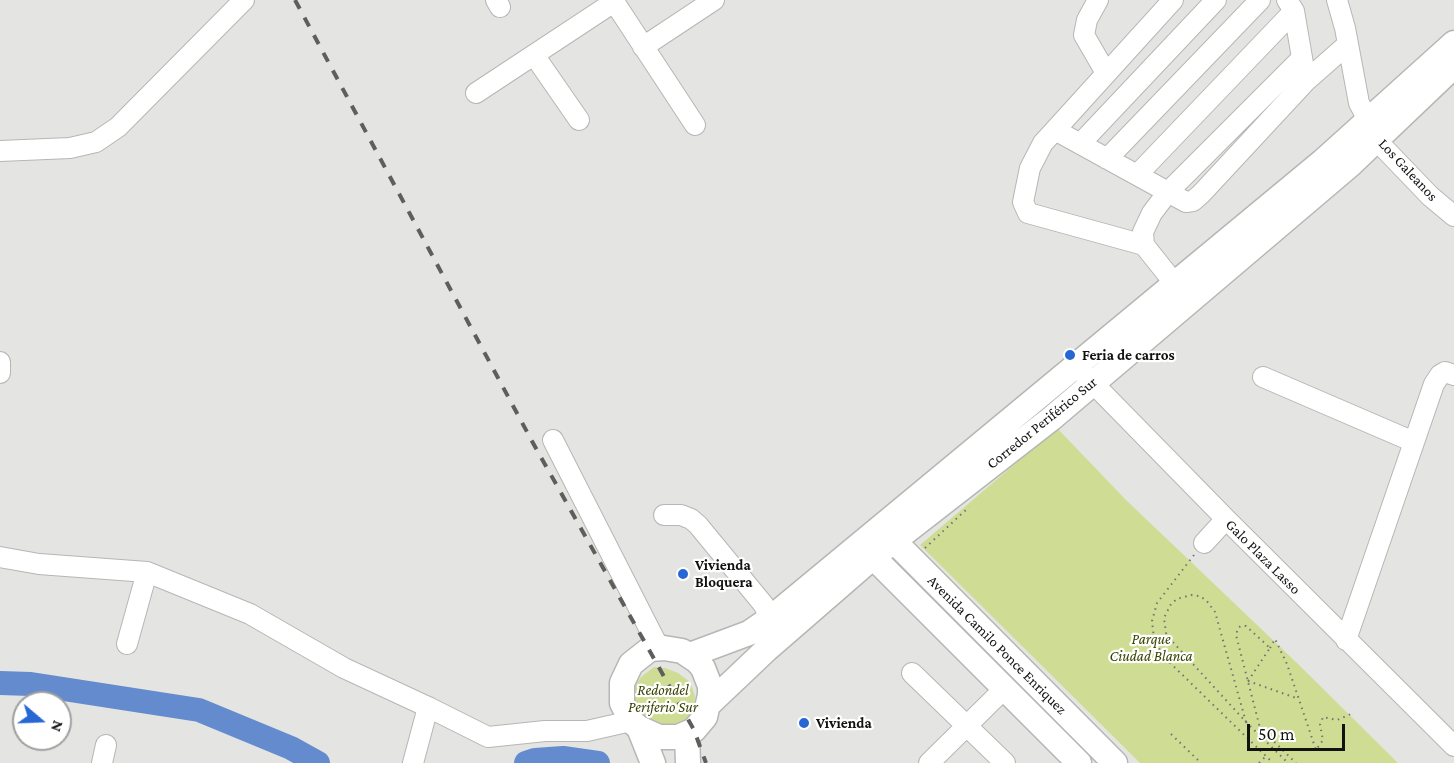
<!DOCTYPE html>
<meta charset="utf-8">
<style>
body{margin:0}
#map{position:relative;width:1454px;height:763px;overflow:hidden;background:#e4e5e2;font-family:"Crimson Pro",serif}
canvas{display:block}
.north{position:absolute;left:12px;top:691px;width:60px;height:60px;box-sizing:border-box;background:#fff;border:2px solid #a0a0a0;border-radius:50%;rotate:109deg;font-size:16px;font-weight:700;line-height:24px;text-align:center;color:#121211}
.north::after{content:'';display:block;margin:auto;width:21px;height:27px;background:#2767d4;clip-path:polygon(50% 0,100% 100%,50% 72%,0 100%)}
.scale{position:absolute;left:1247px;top:724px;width:98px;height:27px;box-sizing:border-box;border:3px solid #121211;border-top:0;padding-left:8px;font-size:18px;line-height:21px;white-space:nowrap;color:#121211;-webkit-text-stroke:4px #fff;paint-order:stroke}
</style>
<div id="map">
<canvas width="1454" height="763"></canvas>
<div class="north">N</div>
<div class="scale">50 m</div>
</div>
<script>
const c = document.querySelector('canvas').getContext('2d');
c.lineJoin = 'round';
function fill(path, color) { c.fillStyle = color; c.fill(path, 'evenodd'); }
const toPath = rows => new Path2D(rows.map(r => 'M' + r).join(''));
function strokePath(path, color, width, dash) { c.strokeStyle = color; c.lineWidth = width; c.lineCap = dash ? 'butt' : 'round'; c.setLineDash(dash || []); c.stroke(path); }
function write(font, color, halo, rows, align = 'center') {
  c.font = font + ' "Crimson Pro",serif'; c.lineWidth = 4.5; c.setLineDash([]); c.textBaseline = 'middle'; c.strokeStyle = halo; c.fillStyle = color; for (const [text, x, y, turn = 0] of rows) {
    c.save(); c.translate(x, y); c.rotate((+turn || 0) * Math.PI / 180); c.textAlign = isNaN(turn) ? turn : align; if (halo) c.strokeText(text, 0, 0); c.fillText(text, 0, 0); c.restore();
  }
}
fill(toPath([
 [1057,428,1125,499,1298,664,1398,763,1140,763,920,545],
 [654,667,665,668,678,673,690,682,695,696,694,707,690,719,683,726,649,727,632,702,633,689,641,677]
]), '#cedd93');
strokePath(toPath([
 [0,683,31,684,199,710,291,748,318,763],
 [526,763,535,760,563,758,598,763]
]), '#648bcd', 24);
const minor = toPath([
 [496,0,500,7],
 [613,0,695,125],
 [1098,0,1087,20,1084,35,1106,73],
 [1173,0,1055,130,1186,202,1193,201,1201,194,1306,81,1294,11,1287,0],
 [1337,0,1345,28,1359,103,1382,146,1430,196,1454,216],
 [643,47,714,0],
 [534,55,579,120],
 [1306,81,1348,44],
 [476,93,614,2],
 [1055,130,1043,143,1030,168,1023,202,1028,213,1144,245],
 [1080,144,1216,0],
 [0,151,70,148,96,142,118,127,244,0],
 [1107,159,1260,0],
 [1137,175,1294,11],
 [1175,284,1144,245,1143,232,1152,213,1168,192,1302,58],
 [0,362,0,373],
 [1084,374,1226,519,1454,746],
 [1263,377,1414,442],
 [553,440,659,648],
 [664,515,681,515,691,519,698,525,763,604,771,618],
 [1204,543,1226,519],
 [0,557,39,564,147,572,250,614,344,668,428,707,488,737,545,731,587,731,631,721],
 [1346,640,1434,384,1440,375,1445,372,1454,375],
 [127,644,147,572],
 [912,673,1005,763],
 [102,763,106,745],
 [413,763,428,707],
 [929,763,1004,689]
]);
const major = toPath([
 [884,531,1115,763],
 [862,546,1079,763],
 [664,648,682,651,697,661,703,668,710,686,710,695,705,717,694,730,678,737,659,737,639,728,631,721,622,703,622,683,631,664,650,649,664,648],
 [690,655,749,633,771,618,1323,161,1454,43],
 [708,705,766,650,872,558,1052,418,1350,165,1454,66],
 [639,728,653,763],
 [687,734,688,763]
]);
strokePath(minor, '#b6b7b4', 22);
strokePath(major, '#b6b7b4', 27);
strokePath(toPath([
 [925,548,969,507],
 [1194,555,1157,603,1152,621,1154,639,1163,656,1273,763],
 [1270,648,1275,639,1287,664,1316,750,1323,740,1320,725,1323,717,1337,720,1351,714],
 [1248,681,1270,648,1246,626,1241,626,1238,628,1236,635,1260,728,1296,763],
 [1248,681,1296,698],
 [1246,722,1215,612,1206,600,1199,596,1191,595,1177,599,1171,604,1164,618,1166,633,1171,640,1246,722,1288,763],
 [1171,734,1201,763],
 [1259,763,1266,756]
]), '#737372', 2, [1.5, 4.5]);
strokePath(minor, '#fff', 20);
strokePath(major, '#fff', 24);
strokePath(toPath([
 [295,0,533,443,694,730,706,763]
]), '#5e5f5d', 4, [10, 10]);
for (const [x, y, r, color] of [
 [1070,355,6,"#2767d4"],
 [683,574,6,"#2767d4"],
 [804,723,6,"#2767d4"]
]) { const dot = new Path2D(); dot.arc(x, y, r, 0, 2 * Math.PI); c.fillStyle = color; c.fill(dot); strokePath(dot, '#fff', 2); }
write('15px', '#121211', '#fff', [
 ["Los Galeanos",1408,170,47],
 ["Corredor Periférico Sur",1042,423,-39],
 ["Galo Plaza Lasso",1263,557,45],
 ["Avenida Camilo Ponce Enriquez",997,645,45]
]);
write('bold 15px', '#121211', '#fff', [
 ["Feria de carros",1082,355],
 ["Vivienda",695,565],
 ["Bloquera",695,582],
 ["Vivienda",816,723]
], 'left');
write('italic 15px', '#394201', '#fff', [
 ["Parque",1151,639],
 ["Ciudad Blanca",1151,656],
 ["Redondel",663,690],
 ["Periferio Sur",663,707]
]);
</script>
